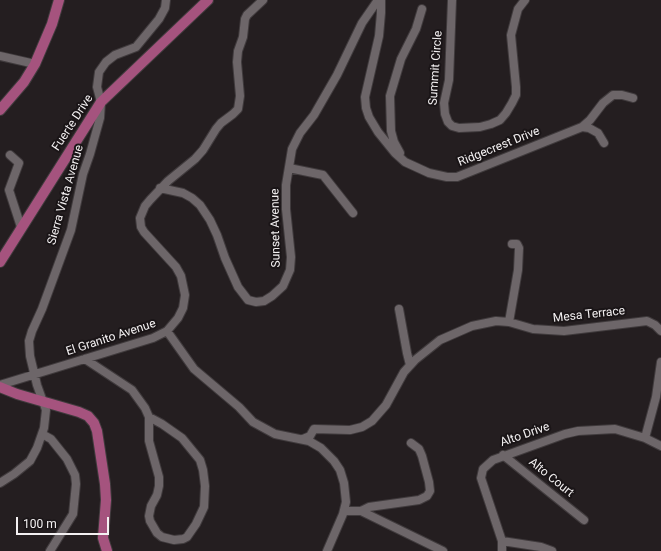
<!DOCTYPE html>
<style>
body{margin:0}
#map{position:relative;width:661px;height:551px;overflow:hidden;background:#241e20;font-family:Roboto,sans-serif}
canvas{display:block}
.scale{position:absolute;left:16px;top:517px;width:93px;height:18px;box-sizing:border-box;border:2px solid #f4f1f2;border-top:0;padding-left:5px;font-size:12px;line-height:14px;white-space:nowrap;color:#f4f1f2;-webkit-text-stroke:3px #1a1517;paint-order:stroke}
</style>
<div id="map">
<canvas width="661" height="551"></canvas>
<div class="scale">100 m</div>
</div>
<script>
const c = document.querySelector('canvas').getContext('2d');
c.lineJoin = 'round';
const toPath = rows => new Path2D(rows.map(r => 'M' + r).join(''));
function strokePath(path, color, width, dash) { c.strokeStyle = color; c.lineWidth = width; c.lineCap = dash ? 'butt' : 'round'; c.setLineDash(dash || []); c.stroke(path); }
function write(font, color, halo, rows, align = 'center') {
  c.font = font + ' Roboto,sans-serif'; c.lineWidth = 4; c.setLineDash([]); c.textBaseline = 'middle'; c.strokeStyle = halo; c.fillStyle = color; for (const [text, x, y, turn = 0] of rows) {
    c.save(); c.translate(x, y); c.rotate((+turn || 0) * Math.PI / 180); c.textAlign = isNaN(turn) ? turn : align; if (halo) c.strokeText(text, 0, 0); c.fillText(text, 0, 0); c.restore();
  }
}
const minor = toPath([
 [381,0,381,13,379,36,365,97,366,108,369,117,378,132,395,153,405,162,429,173,447,177,457,177,582,127,589,128,598,133,604,143],
 [452,0,449,80,444,103,445,114,448,122,452,126,459,128,480,127,491,124,500,120,506,113,512,103,516,95,516,87,511,35,518,9,525,0],
 [0,56,35,64],
 [582,127,590,120,603,103,613,95,622,95,633,98],
 [10,155,19,163,9,190,21,227],
 [399,156,400,153,394,142,391,131,390,96,401,59,416,29,422,9],
 [289,168,323,175,353,213],
 [160,188,183,193,192,198,200,205,210,220,217,235,225,258,238,287,248,300,256,302,264,301,272,296,283,286,290,270,291,257,286,209,286,185,292,149,300,133,314,115,337,75,362,23,378,0],
 [399,309,407,353,410,365],
 [509,322,518,270,519,248,517,244,512,244],
 [167,331,194,369,239,407,253,422,275,434,309,441,321,448,334,461,340,470,344,483,346,502,343,514,327,551],
 [85,359,132,390,145,408,149,417],
 [0,385,153,338,167,331,178,318,183,308,185,295,181,276,176,267,144,232,141,227,140,218,145,206,150,200,168,181,195,159,203,150,216,129,221,123,233,114,238,109,240,96,237,62,238,51,243,37,245,19,247,15,263,0],
 [149,417,162,424,182,438,200,460,203,470,205,486,204,507,196,524,187,537,183,539,174,540,162,537,157,533,150,521,149,516,151,506,157,495,159,486,159,477,149,441,149,417],
 [42,434,51,439,67,459,75,475,76,484,73,514,50,551],
 [645,438,656,397,661,362],
 [303,439,310,436,314,429,350,430,362,427,372,421,386,405,404,372,415,360,440,340,472,326,496,321,509,322,533,329,564,331,647,321,655,325,661,331],
 [503,455,584,520],
 [0,483,14,474,30,461,37,448,44,428,46,410,37,385,30,356,29,341,32,331,42,309,71,230,83,174,90,154,100,118,101,102,97,87,99,72,106,62,115,55,136,47,159,19,165,8,166,0],
 [344,511,361,511,369,507,419,500,427,496,430,491,429,482,422,456,419,449,411,443],
 [361,511,443,551],
 [502,541,541,547,552,551],
 [502,551,502,541,481,478,483,469,493,460,565,434,578,431,615,429,645,438,661,446]
]);
const major = toPath([
 [0,110,24,82,35,64,52,24,59,0],
 [0,262,101,102,208,0],
 [0,387,17,394,79,412,88,416,94,423,97,431,105,484,106,500,103,538,107,551]
]);
strokePath(minor, '#403b3d', 10);
strokePath(major, '#403b3d', 12);
strokePath(minor, '#6d6669', 8);
strokePath(major, '#a5537e', 10);
write('12px', '#f4f1f2', '#1a1517', [
 ["Summit Circle",436,68,-86],
 ["Fuerte Drive",73,123,-57],
 ["Ridgecrest Drive",499,147,-22],
 ["Sierra Vista Avenue",66,195,-74],
 ["Sunset Avenue",276,228,-91],
 ["Mesa Terrace",589,315,-6],
 ["El Granito Avenue",111,338,-18],
 ["Alto Drive",525,435,-19],
 ["Alto Court",551,478,39]
]);
</script>
